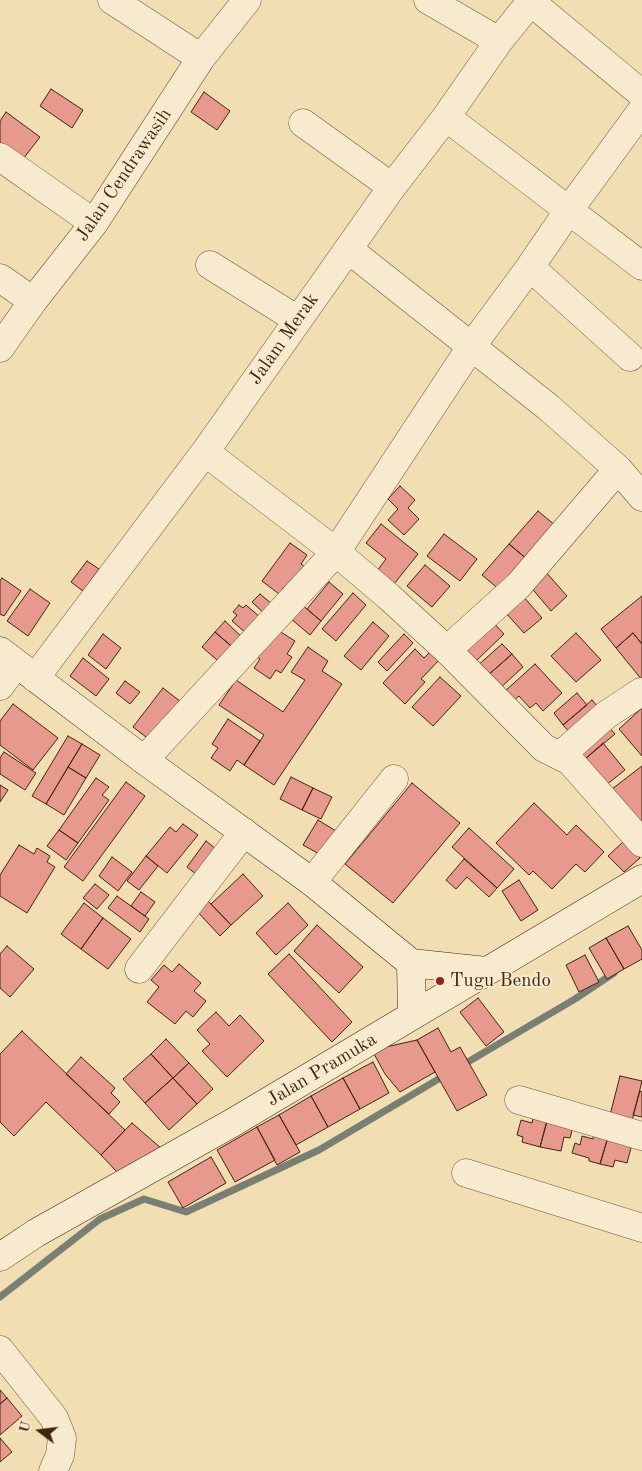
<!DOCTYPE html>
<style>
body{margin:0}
#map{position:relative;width:642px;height:1471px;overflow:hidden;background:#f2deb3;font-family:"Old Standard TT",serif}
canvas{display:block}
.north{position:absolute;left:15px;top:1406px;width:50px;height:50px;-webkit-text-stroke:4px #f7eace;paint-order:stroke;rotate:285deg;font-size:14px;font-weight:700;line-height:20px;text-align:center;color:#42250f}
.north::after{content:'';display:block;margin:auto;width:18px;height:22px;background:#42250f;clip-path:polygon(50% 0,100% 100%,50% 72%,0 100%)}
</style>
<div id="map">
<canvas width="642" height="1471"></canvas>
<div class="north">U</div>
</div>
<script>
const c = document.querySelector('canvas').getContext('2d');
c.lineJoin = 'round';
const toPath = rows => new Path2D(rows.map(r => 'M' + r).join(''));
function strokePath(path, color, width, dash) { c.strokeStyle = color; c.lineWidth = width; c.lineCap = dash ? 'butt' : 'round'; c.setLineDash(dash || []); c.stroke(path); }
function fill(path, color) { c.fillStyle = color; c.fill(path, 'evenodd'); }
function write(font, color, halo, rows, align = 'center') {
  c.font = font + ' "Old Standard TT",serif'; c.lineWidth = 4; c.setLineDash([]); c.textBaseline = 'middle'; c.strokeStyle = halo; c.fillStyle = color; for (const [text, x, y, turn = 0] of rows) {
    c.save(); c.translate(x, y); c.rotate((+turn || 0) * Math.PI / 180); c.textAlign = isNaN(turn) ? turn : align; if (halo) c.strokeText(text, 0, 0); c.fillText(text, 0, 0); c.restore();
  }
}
strokePath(toPath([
 [461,1066,575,999,614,973],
 [0,1297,100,1219,144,1199,186,1212,319,1150,447,1074]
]), '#797f73', 7);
const building = toPath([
 [51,89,83,110,72,128,40,106,51,89],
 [204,92,230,111,217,130,191,112,204,92],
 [6,112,40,137,20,163,0,148,0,121,6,112],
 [400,486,415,500,408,508,419,519,404,535,388,520,398,509,388,499,400,486],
 [538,511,556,526,528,560,509,544,538,511],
 [381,524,418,554,394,584,377,571,386,559,366,543,381,524],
 [444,534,477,559,460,581,427,556,444,534],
 [290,543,307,555,301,564,309,570,293,594,284,587,279,594,262,581,290,543],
 [509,544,528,560,501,591,482,575,509,544],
 [87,561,99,569,83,591,71,582,87,561],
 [425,565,450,586,432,607,407,586,425,565],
 [545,571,567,596,551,611,529,585,545,571],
 [2,578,21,591,4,616,0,614,0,581,2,578],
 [329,582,343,594,321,621,307,609,329,582],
 [30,589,50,603,28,636,7,621,30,589],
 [353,593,366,605,336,641,322,629,353,593],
 [260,594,278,609,270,619,252,602,260,594],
 [522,595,542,618,524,633,504,611,522,595],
 [642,596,642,644,633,633,616,648,601,629,642,596],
 [301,604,321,621,310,635,290,618,301,604],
 [239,605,243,608,246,605,261,618,247,634,232,621,237,615,233,612,239,605],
 [489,618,504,634,476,661,461,646,489,618],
 [225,621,246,641,237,651,215,632,225,621],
 [373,622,389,636,361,670,344,656,373,622],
 [279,631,295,641,287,654,292,657,281,673,276,670,270,679,254,668,260,659,251,653,261,637,271,643,279,631],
 [215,632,237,651,224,666,202,647,215,632],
 [576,633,601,660,576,682,551,656,576,633],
 [633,633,642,644,642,680,616,648,633,633],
 [103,634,121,648,106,669,88,655,103,634],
 [404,634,413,643,387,671,378,662,404,634],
 [502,644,512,654,486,677,476,667,502,644],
 [308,647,328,661,322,671,342,684,274,785,244,765,264,735,219,705,236,680,283,712,305,680,291,672,308,647],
 [415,649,424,658,432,650,441,658,421,679,425,682,405,704,383,683,415,649],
 [512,654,523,667,498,690,486,677,512,654],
 [83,658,109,679,96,696,70,676,83,658],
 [535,664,562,693,543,711,536,703,530,708,519,696,513,701,504,692,535,664],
 [440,677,461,696,433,726,412,707,440,677],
 [125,681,140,692,130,704,116,693,125,681],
 [163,688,185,705,150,740,133,727,163,688],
 [577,693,587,705,563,725,554,713,577,693],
 [592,700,601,711,573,736,563,725,592,700],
 [13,704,58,738,33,770,0,745,0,721,13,704],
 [642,708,642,756,619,729,642,708],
 [228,719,260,741,244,765,237,760,230,771,211,758,218,748,212,744,228,719],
 [607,725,615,734,585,759,577,749,607,725],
 [68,736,82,744,46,804,32,796,68,736],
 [603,743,625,770,606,785,585,759,603,743],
 [82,744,100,755,86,778,68,767,82,744],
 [4,752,36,773,25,790,0,774,0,758,4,752],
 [642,766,642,828,612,789,642,766],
 [68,767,86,778,64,815,46,804,68,767],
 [291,777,313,788,302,810,280,799,291,777],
 [96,778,109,787,102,795,109,800,78,843,59,830,96,778],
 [126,782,145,796,83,881,64,867,126,782],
 [412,783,460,823,393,903,345,864,412,783],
 [0,785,8,790,0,802,0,785],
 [313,788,332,797,321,819,302,810,313,788],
 [534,803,567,835,576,825,604,852,585,872,576,864,552,889,533,871,529,875,496,843,534,803],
 [318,820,336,831,321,855,303,845,318,820],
 [183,824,198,835,167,873,146,856,170,827,176,832,183,824],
 [469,828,514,869,497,888,452,847,469,828],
 [59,830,78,843,66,860,47,846,59,830],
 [206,841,221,853,202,879,187,867,206,841],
 [624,841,640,858,624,872,608,856,624,841],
 [19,845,34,854,37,848,50,856,47,862,55,867,27,913,0,896,0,875,19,845],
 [146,856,158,866,139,890,127,881,146,856],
 [112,857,132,872,118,891,99,876,112,857],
 [464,859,497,888,489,897,467,877,456,889,446,880,464,859],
 [243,874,263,896,231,925,211,904,243,874],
 [519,880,538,910,521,921,502,891,519,880],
 [95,884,109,895,97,909,83,898,95,884],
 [141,892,155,902,145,916,131,906,141,892],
 [117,896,149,919,140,932,108,908,117,896],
 [206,899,231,925,220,936,195,909,206,899],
 [84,903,103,918,81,949,61,934,84,903],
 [288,903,308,925,276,955,256,933,288,903],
 [103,918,131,939,108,969,81,949,103,918],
 [317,925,363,967,339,993,294,951,317,925],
 [628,926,642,950,642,959,624,969,606,938,628,926],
 [606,938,624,969,607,979,589,948,606,938],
 [7,946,34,969,10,997,0,988,0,954,7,946],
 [289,954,352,1022,332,1042,268,974,289,954],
 [585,955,599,982,579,992,566,965,585,955],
 [179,964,201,983,194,991,206,1001,193,1017,186,1011,175,1024,147,1002,159,987,151,980,164,965,172,972,179,964],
 [478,998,504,1032,486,1046,460,1012,478,998],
 [216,1012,229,1026,240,1015,264,1041,227,1077,202,1051,210,1044,197,1030,216,1012],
 [438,1028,451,1052,460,1047,487,1095,457,1111,417,1040,438,1028],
 [22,1031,125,1130,101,1155,46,1102,14,1136,0,1122,0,1054,22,1031],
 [166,1039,189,1063,173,1078,151,1054,166,1039],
 [417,1040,435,1072,400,1092,385,1074,372,1050,417,1040],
 [151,1054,173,1078,145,1103,123,1079,151,1054],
 [81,1057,115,1088,111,1093,120,1102,109,1114,66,1074,81,1057],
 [373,1062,389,1093,360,1109,343,1078,373,1062],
 [189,1063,213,1089,197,1104,173,1078,189,1063],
 [620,1076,642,1081,632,1121,610,1115,620,1076],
 [173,1078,197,1104,169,1130,145,1103,173,1078],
 [343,1078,360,1109,328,1127,311,1096,343,1078],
 [640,1091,642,1092,642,1117,633,1115,640,1091],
 [311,1096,328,1127,296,1145,279,1115,311,1096],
 [279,1115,300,1152,277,1165,257,1127,279,1115],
 [533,1117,547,1121,540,1147,522,1142,523,1137,517,1135,521,1120,532,1123,533,1117],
 [548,1117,574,1123,570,1138,564,1137,561,1151,540,1147,548,1117],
 [132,1123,162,1149,117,1172,101,1155,132,1123],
 [257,1127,275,1160,235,1182,217,1150,257,1127],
 [594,1133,608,1137,600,1164,589,1161,589,1158,572,1153,575,1143,580,1145,582,1136,593,1139,594,1133],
 [608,1137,632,1144,627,1163,615,1160,613,1167,600,1164,608,1137],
 [211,1157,226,1183,183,1208,168,1182,211,1157],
 [0,1390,7,1398,0,1404,0,1390],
 [7,1398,22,1416,0,1435,0,1404,7,1398],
 [0,1438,12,1452,0,1462,0,1438]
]);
fill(building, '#e7998e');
strokePath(building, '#42250f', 1);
const minor = toPath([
 [112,0,201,58],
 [428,0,499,41],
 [531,2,642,94],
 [446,117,642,266],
 [303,123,392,187],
 [0,157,94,223],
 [348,249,548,407,618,469,642,497],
 [210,265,298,320],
 [530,267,630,357],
 [0,278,33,301],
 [0,348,33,301,94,223,201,58,247,0],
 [205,452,336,552,388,596,447,650,544,748,570,761,642,843],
 [447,650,518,586,618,469],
 [35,678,205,452,392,187,446,117,499,41,532,0],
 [0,686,16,664],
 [561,755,606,715,641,692],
 [144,760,336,552,471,347,530,267,569,210,642,110],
 [312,882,394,779],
 [139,969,244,832],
 [519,1100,642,1136],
 [466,1173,642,1228],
 [0,1350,54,1418,62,1438,60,1455,53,1471]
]);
const secondary = toPath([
 [0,651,144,760,312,882,411,963,486,971],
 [411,963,412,1016],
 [0,1257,36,1233,232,1123,642,879]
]);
strokePath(minor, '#6e5338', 29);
strokePath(secondary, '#42250f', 29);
strokePath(minor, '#f7eace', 28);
strokePath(secondary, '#f7eace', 28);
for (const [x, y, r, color] of [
 [440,981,5,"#8f2418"]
]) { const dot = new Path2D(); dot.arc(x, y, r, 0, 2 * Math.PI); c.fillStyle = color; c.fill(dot); strokePath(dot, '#f7eace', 2); }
write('19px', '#42250f', '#f7eace', [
 ["Jalan Cendrawasih",124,175,-56],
 ["Jalam Merak",284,339,-55],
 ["Jalan Pramuka",322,1070,-31]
]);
write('19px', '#42250f', '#f7eace', [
 ["Tugu Bendo",450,981]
], 'left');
</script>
